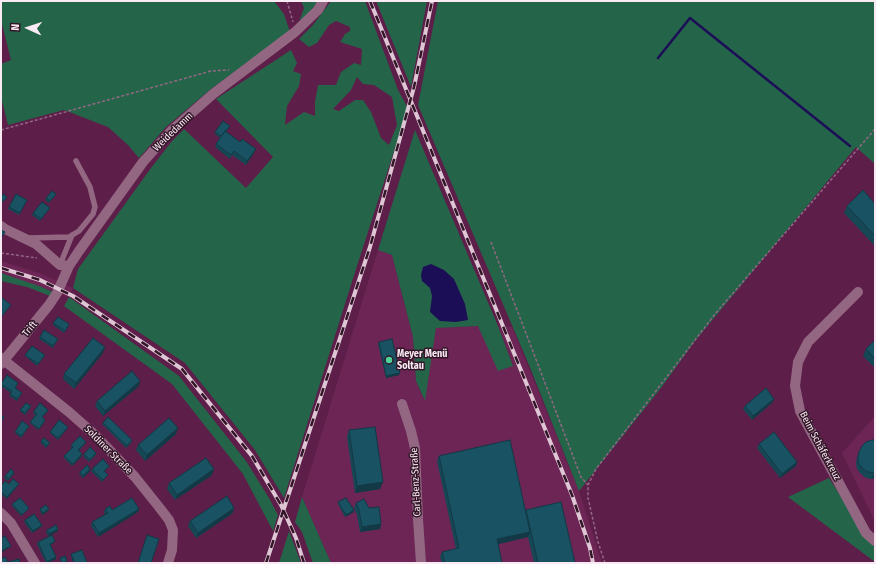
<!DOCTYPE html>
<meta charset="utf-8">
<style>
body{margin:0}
#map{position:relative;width:876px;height:564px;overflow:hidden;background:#5d1e49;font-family:"Fira Sans Condensed",sans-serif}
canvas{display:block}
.frame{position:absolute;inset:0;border:2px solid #faeaf3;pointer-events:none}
.north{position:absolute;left:8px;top:8px;width:40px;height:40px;-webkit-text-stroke:3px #321628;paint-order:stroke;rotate:273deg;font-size:11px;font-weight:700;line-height:16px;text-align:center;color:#faeaf3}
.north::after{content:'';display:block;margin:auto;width:14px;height:18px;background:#faeaf3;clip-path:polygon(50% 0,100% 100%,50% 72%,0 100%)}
</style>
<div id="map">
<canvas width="876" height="564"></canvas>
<div class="frame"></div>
<div class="north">N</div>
</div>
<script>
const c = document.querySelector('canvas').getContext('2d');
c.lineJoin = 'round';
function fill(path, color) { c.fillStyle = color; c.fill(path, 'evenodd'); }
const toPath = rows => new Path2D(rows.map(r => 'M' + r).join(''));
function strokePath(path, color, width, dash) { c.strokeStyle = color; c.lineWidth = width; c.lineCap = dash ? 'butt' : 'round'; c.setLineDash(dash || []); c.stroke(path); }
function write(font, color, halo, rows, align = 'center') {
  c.font = font + ' "Fira Sans Condensed",sans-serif'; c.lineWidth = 3; c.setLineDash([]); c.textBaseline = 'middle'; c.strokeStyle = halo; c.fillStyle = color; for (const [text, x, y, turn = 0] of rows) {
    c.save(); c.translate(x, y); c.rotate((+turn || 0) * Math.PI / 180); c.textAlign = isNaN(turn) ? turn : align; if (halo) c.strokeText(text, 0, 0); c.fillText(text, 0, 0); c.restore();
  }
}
fill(toPath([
 [378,250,392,255,413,337,416,381,424,400,436,328,478,326,513,366,498,326,512,327,579,491,602,563,331,563,302,497],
 [1,261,42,274,73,288,69,297,1,273],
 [875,416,875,522,842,453]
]), '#6c2555');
fill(toPath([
 [1,1,274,1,284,14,290,32,211,89,166,127,139,158,128,145,108,127,64,110,8,125,1,97,1,64,11,60,1,20],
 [301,1,319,1,302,22,300,19,304,8],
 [331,1,365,1,398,90,408,108,356,269,284,498,255,450,185,363,73,288,78,269,151,168,172,141,184,129,246,188,273,157,216,99,291,50,297,63,293,71,301,74,299,86,287,106,285,125,304,112,315,116,315,102,318,85,336,85,341,72,354,63,361,65,362,49,340,42,345,34,350,31,350,27,336,21,329,25,317,43,309,47,299,39,313,25],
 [357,77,363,84,374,85,392,97,397,125,389,145,381,138,371,112,363,100,355,100,339,111,333,109,351,90],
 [376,1,427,1,411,87],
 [438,1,875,1,875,164,856,147,695,341,661,388,579,491,529,365,418,105],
 [415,130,498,326,513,366,498,371,478,326,436,328,425,401,416,381,413,337,392,255,378,250],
 [1,273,39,286,53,292,50,296,27,287,1,281],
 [69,297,179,376,246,461,269,498,278,515,273,531,243,474,172,384,64,306],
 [829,478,863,531,875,543,875,562,788,497],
 [302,497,331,563,313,563,302,532,295,522],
 [289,531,301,563,279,563]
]), '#246549');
fill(toPath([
 [431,264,444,270,454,279,465,304,468,320,456,322,440,321,430,312,432,296,430,288,422,281,421,275,423,267]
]), '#1c0d57');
strokePath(toPath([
 [658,58,690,18,850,146]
]), '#1c0d57', 2.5);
strokePath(toPath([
 [287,1,293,22],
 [1,130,211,71,229,70],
 [491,242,581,477,588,485],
 [1,253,37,258],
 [605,563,598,542,588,498,588,485,596,469,715,314,875,129]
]), '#956786', 1.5, [3, 2]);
strokePath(toPath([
 [28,238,69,237,79,231,93,214,95,207,90,187,76,161],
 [60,265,72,235]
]), '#936782', 5.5);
strokePath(toPath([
 [1,226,5,229,36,244,60,265,69,266],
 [858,292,808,342,798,362,795,386,800,411,866,533,875,541],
 [1,358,69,412,95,435,135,477,159,507,169,520,173,530,172,550,168,563],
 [1,364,49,305,57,293,69,266,79,251,143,162,171,131,213,94,295,32,318,10,323,1],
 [402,404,411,431,415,448,418,519,421,563],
 [1,513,11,523,35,563]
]), '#936782', 10);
const rail = toPath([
 [370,1,572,495,590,548,593,563],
 [1,268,40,280,73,296,182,369,252,456,281,505,296,538,304,563],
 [266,563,370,247,414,87,432,1]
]);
strokePath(rail, '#dec6d5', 4);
strokePath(rail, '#321628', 2.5, [8]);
fill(toPath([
 [230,126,226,132,254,153,246,165,232,155,230,159,215,147,216,144,220,138,215,134,215,132],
 [56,194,55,196,49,203,45,200,46,198],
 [27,200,19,215,8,209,9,207],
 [875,204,875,244,874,245,844,213,847,206],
 [50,208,49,209,40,221,32,215,33,213],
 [53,323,69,326,64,333,53,325],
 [40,337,58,339,53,348,39,339],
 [875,340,875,368,863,356,866,349],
 [379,342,400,373,399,375,386,378,378,344],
 [103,353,74,389,63,379,64,374],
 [25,355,45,355,37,366,25,356],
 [1,384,18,385,15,388,22,393,17,401,9,396,11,393,1,386],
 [139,386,103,416,95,406,97,401],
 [773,402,752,420,743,409,745,406],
 [31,406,30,408,25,415,20,411,20,410],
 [34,411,48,411,42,418,45,422,38,430,30,423,30,422,35,415,33,413],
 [103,423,132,442,126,448,102,424],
 [29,426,21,438,15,433,15,432],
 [67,429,58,440,50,433,50,432],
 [349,430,380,489,355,493,347,437],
 [176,434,145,461,136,450,138,445],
 [872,440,875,478,872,479,866,478,861,474,857,469,856,463,857,457,859,452],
 [41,441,49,444,46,448,41,443],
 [85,444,79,451,82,456,72,466,64,458,64,456,72,448,71,447,71,445],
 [759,444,797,462,796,466,780,478,757,448],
 [96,453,96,455,89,462,83,456,84,454],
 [439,456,526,512,526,510,575,563,534,563,528,537,498,544,502,563,442,563,440,557,442,552,456,549,437,461],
 [109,467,105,471,107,476,102,482,91,471,92,469],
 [90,471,83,478,79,474,80,472],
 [14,472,14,474,8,481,4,478,5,476],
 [212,475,175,500,167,489,169,483],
 [9,484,19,484,18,485,7,499,1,494,1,486],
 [338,502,354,512,345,517,338,504],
 [356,503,369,508,381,524,380,529,360,532,357,515,354,508],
 [12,504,29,508,28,510,21,516,12,506],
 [40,509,48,511,42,515,40,511],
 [105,509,112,510,139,509,138,512,98,537,91,526,92,522,105,515,104,512],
 [233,513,196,538,188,526,190,521],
 [25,520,42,525,41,527,32,533,24,522],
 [58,529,58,531,48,536,46,532,47,530],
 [55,541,54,543,50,545,56,557,56,559,48,563,46,563,37,544,38,542],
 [71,554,87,563,73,563,71,555]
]), '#164755');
fill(toPath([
 [256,149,254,153,246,165,247,161],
 [105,347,103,353,74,389,76,383],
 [400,373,399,375,386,378,386,376],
 [140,381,139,386,103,416,105,411],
 [774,399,773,402,752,420,753,416],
 [178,428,176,434,145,461,147,455],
 [82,454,82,456,72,466,73,464],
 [797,462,796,466,780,478,782,474],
 [90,469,90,471,83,478,83,476],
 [214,469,212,475,175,500,177,495],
 [874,473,875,473,875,478,872,479],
 [383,482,380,489,355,493,357,486],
 [19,484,18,485,7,499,7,497],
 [234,508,233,513,196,538,198,533],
 [49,509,48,511,42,515,43,513],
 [139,509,138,512,98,537,99,533],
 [354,510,354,512,345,517,346,515],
 [381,524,380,529,360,532,362,527],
 [42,525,41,527,32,533,33,531],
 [58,529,58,531,48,536,49,534],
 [530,532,528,537,495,545,497,539],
 [11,546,10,547,1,553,1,551],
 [56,557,56,559,47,563,47,562]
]), '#123945');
const building = toPath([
 [223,121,230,126,221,136,215,132,223,121],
 [225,131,240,142,242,139,256,149,247,161,234,151,231,155,216,144,225,131],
 [863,190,875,204,875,236,847,206,863,190],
 [52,191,56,194,50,201,46,198,52,191],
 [4,194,7,198,2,202,1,201,1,196,4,194],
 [16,194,27,200,20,213,9,207,16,194],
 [42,202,50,208,41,219,33,213,42,202],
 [1,230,5,232,1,238,1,230],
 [1,297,11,305,1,317,1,297],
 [58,317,69,324,65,331,53,323,58,317],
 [44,330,58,339,53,346,40,337,44,330],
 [93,338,105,347,76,383,64,374,93,338],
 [392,339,400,373,386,376,379,342,392,339],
 [875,340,875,359,866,349,875,340],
 [32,346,45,355,38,364,25,355,32,346],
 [132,371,140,381,105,411,97,401,132,371],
 [7,375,18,383,15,388,22,393,17,399,10,394,12,391,1,384,7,375],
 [766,388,774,399,753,416,745,406,766,388],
 [26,403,31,406,25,413,20,410,26,403],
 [40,403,48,410,42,417,45,420,39,429,30,422,37,414,34,411,40,403],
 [1,415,4,417,1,422,1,415],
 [108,417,132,440,127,446,103,423,108,417],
 [169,418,178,428,147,455,138,445,169,418],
 [59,420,68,427,58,438,50,432,59,420],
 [22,421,29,426,22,436,15,432,22,421],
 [375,427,383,482,357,486,349,430,375,427],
 [774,432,797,462,782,474,759,444,774,432],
 [80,436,86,442,78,450,82,454,73,464,64,456,73,447,71,445,80,436],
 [44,438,50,443,47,446,41,441,44,438],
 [510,440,530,532,497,539,502,563,445,563,442,552,459,548,439,456,510,440],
 [872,440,875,440,875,473,874,473,868,472,863,469,859,464,858,458,859,452,862,446,866,442,872,440],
 [90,447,96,453,90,460,84,454,90,447],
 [206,458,214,469,177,495,169,483,206,458],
 [103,459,109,466,104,471,108,475,103,480,92,469,103,459],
 [87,465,90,469,83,476,80,472,87,465],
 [11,469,14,472,9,479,5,476,11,469],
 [13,479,19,484,7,497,1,492,1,486,5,481,9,484,13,479],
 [227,496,234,508,198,533,190,521,227,496],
 [20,498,29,508,22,515,12,504,20,498],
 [132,498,139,509,99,533,92,522,108,513,105,509,110,506,112,510,132,498],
 [346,498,354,510,346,515,338,502,346,498],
 [364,499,369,508,379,507,381,524,362,527,359,510,356,503,364,499],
 [561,502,575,563,538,563,526,510,561,502],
 [46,505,49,509,43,513,40,509,46,505],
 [34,514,42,525,33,531,25,520,34,514],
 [56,525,58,529,49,534,47,530,56,525],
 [52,535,55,541,50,544,56,557,47,562,38,542,52,535],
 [147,535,159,539,151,563,138,563,147,535],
 [5,536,11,546,1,551,1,538,5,536],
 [82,550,87,563,75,563,71,554,82,550],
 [65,556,67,561,62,563,60,558,65,556],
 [5,557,8,562,1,563,1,559,5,557],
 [19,559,20,563,8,563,8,562,19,559]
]);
fill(building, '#195263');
strokePath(building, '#123945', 1);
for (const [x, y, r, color] of [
 [389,360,4,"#4cd49b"]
]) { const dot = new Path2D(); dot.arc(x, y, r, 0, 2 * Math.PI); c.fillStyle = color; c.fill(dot); strokePath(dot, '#321628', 1.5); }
write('10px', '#faeaf3', '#321628', [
 ["Weidedamm",173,132,-44],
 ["Trift",30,329,-50],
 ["Beim Schäferkreuz",820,446,62],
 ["Soldiner Straße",108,450,45],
 ["Carl-Benz-Straße",416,482,-93]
]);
write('bold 10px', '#faeaf3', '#321628', [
 ["Meyer Menü",397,354],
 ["Soltau",397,366]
], 'left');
</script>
